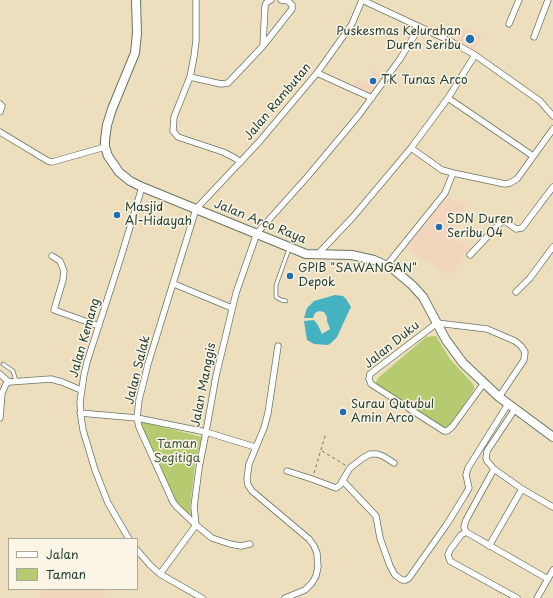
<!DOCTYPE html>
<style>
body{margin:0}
#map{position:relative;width:553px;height:598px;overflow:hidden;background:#eddfbd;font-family:"Playpen Sans",sans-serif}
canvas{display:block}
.legend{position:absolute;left:8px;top:538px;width:130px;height:52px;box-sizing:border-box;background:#fcf5e5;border:1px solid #a4ab9e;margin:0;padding:5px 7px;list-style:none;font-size:12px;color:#1f3d34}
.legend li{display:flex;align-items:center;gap:8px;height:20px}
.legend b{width:20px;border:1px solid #a4ab9e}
</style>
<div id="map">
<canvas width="553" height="598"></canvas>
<ul class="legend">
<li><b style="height:5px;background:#fff"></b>Jalan</li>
<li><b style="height:11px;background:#b6cb6f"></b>Taman</li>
</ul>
</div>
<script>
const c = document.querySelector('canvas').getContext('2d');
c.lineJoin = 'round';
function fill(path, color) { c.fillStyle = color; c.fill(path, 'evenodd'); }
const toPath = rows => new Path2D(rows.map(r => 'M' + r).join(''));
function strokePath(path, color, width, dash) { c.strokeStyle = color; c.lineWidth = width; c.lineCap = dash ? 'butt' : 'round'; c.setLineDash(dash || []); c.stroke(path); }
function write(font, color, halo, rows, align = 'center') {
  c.font = font + ' "Playpen Sans",sans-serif'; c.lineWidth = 3; c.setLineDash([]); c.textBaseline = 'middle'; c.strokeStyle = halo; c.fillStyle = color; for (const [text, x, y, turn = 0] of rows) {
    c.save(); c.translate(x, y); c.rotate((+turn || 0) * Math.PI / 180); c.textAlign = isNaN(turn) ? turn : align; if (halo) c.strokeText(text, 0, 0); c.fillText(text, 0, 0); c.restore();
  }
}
fill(toPath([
 [465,27,482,36,474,50,458,41],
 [375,70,384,76,369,94,353,88,357,79,366,83],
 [444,197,466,204,454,238,471,249,449,276,405,247],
 [44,589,108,589,104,598,40,598]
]), '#f1d5bd');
fill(toPath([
 [436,336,450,359,474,385,474,389,448,430,442,431,375,384,378,378,426,337],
 [142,423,147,423,202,437,195,463,190,507,191,513,190,515,187,514,176,505,158,460,145,434]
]), '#b6cb6f');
fill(toPath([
 [335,295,343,296,346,299,351,307,348,313,337,337,331,343,328,345,314,344,307,340,304,321,314,320,318,325,322,334,330,329,327,321,327,317,324,312,319,311,315,313,313,318,304,318,307,308,314,301]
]), '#44b2c1');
const lane = toPath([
 [286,301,281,300,276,297,276,285,289,249],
 [3,364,13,371,16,381]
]);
const street = toPath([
 [196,0,196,40,194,57,190,77,174,117,173,131,178,137,223,152,233,157,241,162],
 [362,0,450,41,475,55,540,101,553,116],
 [509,24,519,0],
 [534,37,548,0],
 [263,45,265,6,266,3,271,0],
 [317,73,372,98],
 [190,77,221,84,228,83,263,46,292,9,292,5,288,1,281,0],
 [448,98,533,156],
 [0,104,2,106,0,112],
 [0,132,48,161,52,162,105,147],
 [411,148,442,170,453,173,505,184,510,183,517,179,553,129],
 [317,255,353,217,411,148,448,98,475,55],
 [470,255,501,222,505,221,516,229,522,228,553,187],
 [52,256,60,261,64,271,63,280,54,310,99,326],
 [387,265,445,193,453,173],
 [174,284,232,308],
 [516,292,530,278,553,247],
 [278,346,268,413,264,428,249,464,247,479,248,485,252,491,309,539,314,546,317,553,318,567,316,576,312,583,305,590,285,598],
 [0,374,9,382],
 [9,382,51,379,62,382,81,390],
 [484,383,452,427,447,431,444,431,371,384,369,379,370,374,437,323,487,329,515,341,521,346,525,352,524,360,499,397],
 [515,409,487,451,486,458,487,461,494,469,522,489,553,507],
 [80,413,137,418,206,432,255,447],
 [0,418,2,393,6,384,9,382],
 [287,471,312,479,336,488,340,485,350,468,363,458,370,454,377,454,383,456,394,463],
 [343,481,376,516,380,538,390,566,395,575,402,580,406,580,409,578,447,524,465,495,469,488,466,475,468,468,508,404],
 [466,532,464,527,466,520,494,469],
 [129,539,108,503,95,470,83,430,81,417,80,402,84,375,87,362,121,257,142,187],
 [250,544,241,546,230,544,212,538,196,525,194,507,199,468,206,432,216,376,236,293,257,233,308,176,359,115,400,59,419,28],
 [489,546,522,489],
 [137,550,150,565,160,574,202,598],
 [160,574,196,525,177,507,173,502,139,427,137,418,139,400,148,364,196,209,259,142,317,73,352,24,362,0],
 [517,598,450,561,448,555,450,550,461,535,466,532,548,579],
 [537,598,553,570]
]);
const secondary = toPath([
 [136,0,137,33,135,53,112,109,107,125,105,140,105,147,108,156,119,172,130,181,142,187,306,254,352,255,374,260,392,268,412,285,423,297,446,340,463,363,499,397,553,437]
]);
strokePath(lane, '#677664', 4.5);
strokePath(street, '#677664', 7);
strokePath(secondary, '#677664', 10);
strokePath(toPath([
 [322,451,345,465],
 [314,473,326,433]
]), '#677664', 1, [3, 3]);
strokePath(lane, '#fff', 3);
strokePath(street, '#fff', 5.5);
strokePath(secondary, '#fff', 8);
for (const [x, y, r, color] of [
 [470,39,5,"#1f6fb2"],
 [373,81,4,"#1f6fb2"],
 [117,215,4,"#1f6fb2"],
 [439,227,4,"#1f6fb2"],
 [290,276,4,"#1f6fb2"],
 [343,412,4,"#1f6fb2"]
]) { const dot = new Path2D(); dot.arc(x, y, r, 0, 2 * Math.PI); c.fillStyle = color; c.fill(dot); strokePath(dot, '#fcf5e5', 1.5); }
write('12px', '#1f3d34', '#fcf5e5', [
 ["Puskesmas Kelurahan",461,32,"right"],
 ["Duren Seribu",461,46,"right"],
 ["TK Tunas Arco",381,81],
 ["Masjid",125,208],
 ["Al-Hidayah",125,222],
 ["SDN Duren",447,220],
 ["Seribu 04",447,234],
 ["GPIB \"SAWANGAN\"",298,269],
 ["Depok",298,283],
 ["Surau Qutubul",351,405],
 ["Amin Arco",351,419]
], 'left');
write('12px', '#1f3d34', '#fcf5e5', [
 ["Jalan Rambutan",278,102,-50],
 ["Jalan Arco Raya",260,222,22],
 ["Jalan Kemang",85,338,-74],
 ["Jalan Duku",392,345,-39],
 ["Jalan Salak",138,370,-76],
 ["Jalan Manggis",204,385,-79]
]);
write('12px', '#3d5940', '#fcf5e5', [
 ["Taman",177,445],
 ["Segitiga",177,459]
]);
</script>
